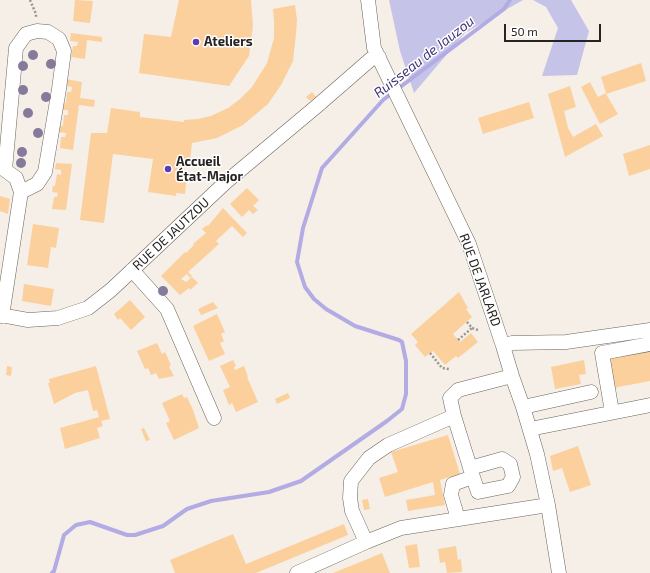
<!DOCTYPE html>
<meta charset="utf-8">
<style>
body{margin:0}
#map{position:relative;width:650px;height:573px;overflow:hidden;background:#f5efe7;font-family:"Exo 2",sans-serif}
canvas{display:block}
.scale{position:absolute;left:504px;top:24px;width:97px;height:18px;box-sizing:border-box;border:2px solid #262321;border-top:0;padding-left:5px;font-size:12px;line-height:14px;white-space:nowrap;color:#262321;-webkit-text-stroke:3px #fff;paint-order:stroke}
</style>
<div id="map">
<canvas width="650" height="573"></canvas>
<div class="scale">50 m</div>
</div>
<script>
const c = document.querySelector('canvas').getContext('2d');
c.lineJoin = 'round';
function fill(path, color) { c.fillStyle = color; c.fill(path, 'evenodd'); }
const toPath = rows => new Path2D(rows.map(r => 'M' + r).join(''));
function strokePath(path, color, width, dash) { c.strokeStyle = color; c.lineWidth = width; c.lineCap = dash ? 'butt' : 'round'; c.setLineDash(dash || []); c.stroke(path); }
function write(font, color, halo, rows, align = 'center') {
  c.font = font + ' "Exo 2",sans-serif'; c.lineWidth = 3; c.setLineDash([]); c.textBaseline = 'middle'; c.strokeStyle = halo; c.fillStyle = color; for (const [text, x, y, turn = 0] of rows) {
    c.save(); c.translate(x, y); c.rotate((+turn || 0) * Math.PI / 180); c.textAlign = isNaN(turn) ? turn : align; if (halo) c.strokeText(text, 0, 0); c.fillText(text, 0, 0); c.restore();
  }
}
fill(toPath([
 [389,0,523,0,465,33,414,93,400,51],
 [533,0,571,0,589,31,577,75,542,76,558,28,546,7]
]), '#c6c3e8');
strokePath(toPath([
 [52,573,54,571,64,535,76,525,90,522,127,535,135,535,163,526,187,509,211,501,269,492,301,481,387,421,402,409,406,394,406,361,402,342,399,340,355,326,326,309,314,299,305,287,297,262,303,228,322,168,383,100,504,9,510,0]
]), '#b2abe4', 4);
fill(toPath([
 [75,0,93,1,90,23,73,21],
 [179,0,251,0,253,26,249,56,229,86,139,73,144,34,171,37],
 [295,5,297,20,296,34,293,61,281,85,268,104,243,125,217,138,192,143,190,161,186,161,185,165,184,173,187,173,185,194,176,193,176,196,148,192,153,159,113,154,104,223,80,220,91,133,107,133,111,108,140,112,140,117,184,122,184,120,198,119,211,116,228,108,240,99,252,87,267,63,274,38,274,22,273,9],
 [71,33,102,37,102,42,87,40,85,59,71,57,73,46,77,46,78,42,70,41],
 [641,63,646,81,606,94,618,114,600,124,581,87,590,82,598,97,606,93,601,77],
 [66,79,82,82,80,98,95,100,94,107,79,105,73,150,60,148,61,137,65,137,66,133,59,132,60,126,63,126,64,115,68,115,68,110,62,110,63,103,66,103,67,92,71,92,72,87,65,86],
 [570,86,576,107,564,111,568,128,573,137,596,124,603,136,565,157,548,94],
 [312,92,316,97,310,101,306,97],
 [529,102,534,118,483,134,478,118],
 [650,145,650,169,629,176,623,154],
 [56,163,72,164,66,210,52,209,54,197,57,197,58,193,52,192,53,186,55,186,57,174,61,175,61,170,55,169],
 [247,188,259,200,253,206,258,210,253,214,249,210,242,217,230,204],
 [0,196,10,199,8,214,0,211],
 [223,208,247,233,243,237,232,226,219,238,216,241,219,244,188,272,192,276,190,278,187,274,181,279,186,282,192,277,198,283,190,290,189,288,180,295,161,276,185,252,186,253,194,245,193,244,206,233,202,229,207,225,208,226],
 [33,224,59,228,56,248,51,247,48,268,27,265],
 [24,284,54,289,51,306,22,301],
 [459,292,468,308,466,309,472,317,453,334,460,342,471,333,478,342,458,358,456,356,445,365,433,351,425,357,415,345,418,342,411,334],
 [130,300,145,317,131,330,120,318,118,320,114,314],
 [213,302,218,308,201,315,198,309],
 [217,314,225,332,221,334,224,341,220,343,225,354,209,361,193,326],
 [157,343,162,354,165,352,171,365,169,367,174,376,159,379,156,373,151,375,148,368,145,369,137,351],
 [650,349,650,381,613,388,608,358],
 [233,360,236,366,234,367,235,370,244,366,248,377,247,377,258,402,236,412,232,403,229,405,223,390,230,387,220,366],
 [584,360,586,374,579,375,581,384,555,389,551,367],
 [7,366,12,367,11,376,6,375],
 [96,366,110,419,101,421,103,426,97,428,100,438,65,449,60,428,99,417,97,410,93,411,88,390,75,393,54,404,48,383,50,383,49,379],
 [288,393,290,398,277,404,275,399],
 [182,394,184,398,187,397,193,410,199,428,174,440,166,423,170,421,162,403],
 [144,428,150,440,146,441,141,429],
 [448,435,460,474,440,480,445,505,408,511,406,500,435,495,433,482,385,497,379,478,398,472,391,452],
 [578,446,591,485,570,492,562,468,553,471,550,456],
 [368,499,370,509,364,510,362,500],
 [344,524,348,535,256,573,175,573,170,560,233,534,246,564],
 [417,544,420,567,409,568,405,546],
 [456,546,458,560,461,559,462,572,447,573,445,562,440,563,438,549],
 [382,553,390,573,333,573,370,558]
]), '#fbd09d');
const minor = toPath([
 [368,0,374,48,469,244,503,346,512,376,523,407,537,454,548,505,559,573],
 [132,270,167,309,214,418],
 [0,315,28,320,58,318,88,308,111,290,226,182,317,106,371,59,379,57],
 [2,316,21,192,37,184,45,172,59,89,64,51,59,39,48,32,37,31,26,34,16,48,5,170,16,178,21,192],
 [503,346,512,343,566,342,650,330],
 [523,407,591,392],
 [612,412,602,353,650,344],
 [530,429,650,405],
 [470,468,502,459,510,464,513,477,508,486,478,492,473,477,454,416,450,398,458,390,512,376],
 [458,519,451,495,453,484,473,477],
 [366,542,352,511,350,498,351,481,369,458,388,445,454,416],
 [297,573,366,542,401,528,548,505]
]);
strokePath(minor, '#69645e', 15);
strokePath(toPath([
 [30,0,36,14,36,18],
 [467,322,472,328,478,330],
 [458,340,472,328],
 [430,353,442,368,449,369]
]), '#99948f', 2.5, [2, 2]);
strokePath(minor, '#fff', 14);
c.fillStyle = '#867a9b';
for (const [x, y] of [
 [33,55],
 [51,64],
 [23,66],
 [23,90],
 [46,97],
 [28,113],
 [38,133],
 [22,152],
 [21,163],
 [163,291]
]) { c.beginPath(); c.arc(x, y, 5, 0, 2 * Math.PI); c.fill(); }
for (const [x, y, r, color] of [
 [196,42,4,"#5c3cb4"],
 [168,169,4,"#5c3cb4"]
]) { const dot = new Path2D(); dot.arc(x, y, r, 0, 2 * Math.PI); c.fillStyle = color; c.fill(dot); strokePath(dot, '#fff', 1.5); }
write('bold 13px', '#262321', '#fff', [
 ["Ateliers",204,42],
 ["Accueil",176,162],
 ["État-Major",176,177]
], 'left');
write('13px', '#262321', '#fff', [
 ["RUE DE JAUTZOU",171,234,-43],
 ["RUE DE JARLARD",480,280,70]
]);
write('italic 14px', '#433579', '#fff', [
 ["Ruisseau de Jauzou",424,57,-38]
]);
</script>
